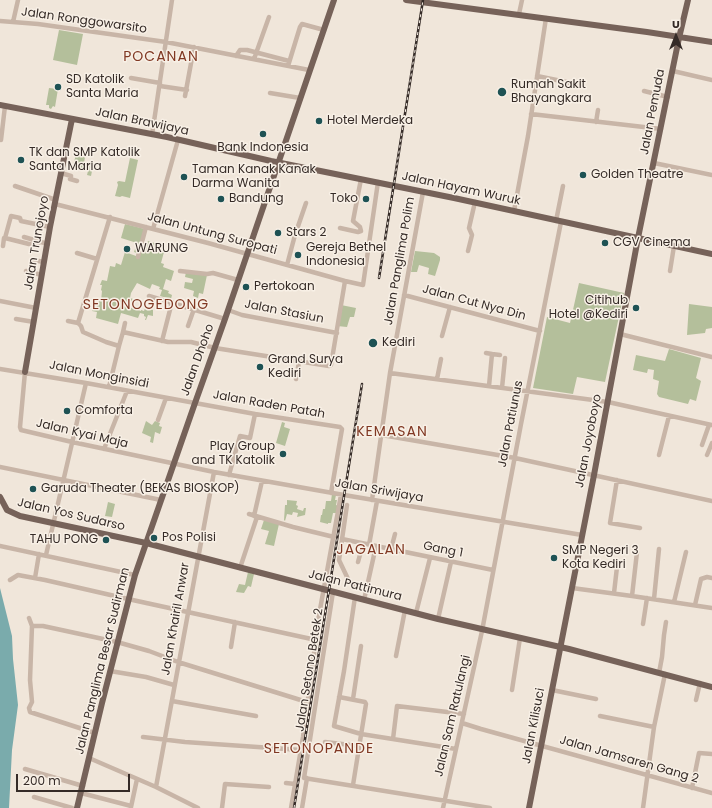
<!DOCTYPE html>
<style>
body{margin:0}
#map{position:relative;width:712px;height:808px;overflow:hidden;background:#f0e6da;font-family:Poppins,sans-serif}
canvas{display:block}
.north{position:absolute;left:656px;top:16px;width:40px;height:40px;-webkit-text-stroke:3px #f8f0e6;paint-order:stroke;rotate:0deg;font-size:11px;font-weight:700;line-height:16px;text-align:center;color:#352b27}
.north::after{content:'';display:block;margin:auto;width:14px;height:18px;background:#352b27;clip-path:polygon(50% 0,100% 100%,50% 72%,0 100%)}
.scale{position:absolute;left:16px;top:774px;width:114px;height:18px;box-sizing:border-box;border:2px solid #352b27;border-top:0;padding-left:5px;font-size:12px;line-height:14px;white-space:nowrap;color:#352b27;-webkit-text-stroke:3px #f8f0e6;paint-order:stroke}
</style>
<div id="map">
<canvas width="712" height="808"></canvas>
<div class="north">U</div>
<div class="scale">200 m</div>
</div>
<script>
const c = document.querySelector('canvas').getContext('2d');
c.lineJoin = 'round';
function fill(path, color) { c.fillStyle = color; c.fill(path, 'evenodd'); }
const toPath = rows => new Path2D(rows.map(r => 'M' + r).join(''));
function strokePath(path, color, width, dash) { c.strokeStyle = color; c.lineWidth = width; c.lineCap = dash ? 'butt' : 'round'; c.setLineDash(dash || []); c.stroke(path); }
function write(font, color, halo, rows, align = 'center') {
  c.font = font + ' Poppins,sans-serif'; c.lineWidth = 3; c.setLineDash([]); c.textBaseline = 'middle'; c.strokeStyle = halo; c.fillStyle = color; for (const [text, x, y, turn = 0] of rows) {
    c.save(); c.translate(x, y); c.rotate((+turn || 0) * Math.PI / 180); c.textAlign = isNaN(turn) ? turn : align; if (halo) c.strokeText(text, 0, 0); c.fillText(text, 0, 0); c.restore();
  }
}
fill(toPath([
 [59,30,83,34,77,65,53,60],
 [49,88,58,89,55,107,53,106,51,109,49,108,49,105,46,105],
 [76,155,85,157,84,163,93,166,91,176,87,175,88,171,78,169,79,167,73,165],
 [130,158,138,160,130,198,122,196,120,197,115,196,118,185,117,182,119,181,125,182],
 [125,224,145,229,142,243,147,244,148,241,158,244,156,250,164,252,161,263,164,264,163,267,174,271,171,281,166,279,163,289,169,291,168,293,172,295,171,299,160,296,162,290,159,289,160,287,152,284,150,289,137,283,131,293,130,298,133,299,131,308,141,311,141,310,144,311,146,306,147,307,153,310,153,316,148,315,146,320,145,320,146,317,144,316,144,314,140,313,138,318,121,313,118,324,96,318,97,312,92,311,93,306,97,307,99,300,101,301,102,291,101,290,102,285,100,285,102,280,107,281,110,266,115,267,116,263,121,265,125,252,136,256,137,253,134,252,137,243,121,238],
 [415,251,434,253,440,257,440,260,435,276,428,274,429,268,419,265,417,272,411,272],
 [186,272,207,275,203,294,199,293,198,298,193,296,194,291,184,288,185,282,192,283,193,279,185,277],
 [579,283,624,293,605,382,577,377,573,394,533,388,547,317,570,323],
 [689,304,712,307,712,328,706,329,705,333,687,335],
 [341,305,356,308,354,317,350,317,347,327,337,326],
 [669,349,701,358,696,378,701,381,696,401,690,399,688,404,659,397,657,394,659,381,653,379,654,370,648,369,647,373,633,370,636,355,665,361],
 [146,421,152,425,155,421,160,423,159,426,162,427,160,434,155,432,153,443,150,442,151,437,142,433],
 [282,422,285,423,284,427,290,429,285,446,276,443],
 [332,494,336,495,335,500,337,500,336,505,339,506,337,513,333,513,331,523,328,523,328,524,320,522,321,515,322,515,323,509,325,509,326,501,331,501],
 [287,500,297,501,296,505,298,506,297,509,303,511,304,508,306,508,305,515,297,517,298,513,293,512,292,515,287,514,285,521,284,520,285,505,287,505],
 [108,502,115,504,112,517,105,516],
 [264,520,279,524,274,546,265,544,269,531,261,529],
 [248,572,254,574,251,587,248,586,244,593,236,592,239,584,245,585]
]), '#b4bf9b');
fill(toPath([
 [0,588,12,636,13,659,18,705,12,750,9,808,0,808]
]), '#7aabac');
strokePath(toPath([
 [519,14,522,0],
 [0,21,38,24,166,42,309,70],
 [13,22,18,0],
 [236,56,240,50,247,50,289,61],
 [254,59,269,17],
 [288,66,300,27,302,24,324,30],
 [673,71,712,80],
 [537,76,576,84],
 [131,78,160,83],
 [160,86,187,90],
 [644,91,668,97],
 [270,93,300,98],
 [185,96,194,47],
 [531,114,661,129],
 [596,122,598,110],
 [152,135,172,0],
 [1,140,5,106],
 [654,163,712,175],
 [61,173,71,176,70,179,77,181],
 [15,186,56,200],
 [55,204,208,243,345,281,363,285,378,182],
 [514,211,528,136,546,18],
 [556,221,563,186],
 [340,228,358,232,361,231,360,227,353,221,361,179],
 [153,229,178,140],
 [24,237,48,244],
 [39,242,37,246,5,238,11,216,20,218,21,221,50,227],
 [3,246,4,238],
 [468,251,472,235,469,228,475,202],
 [77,253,97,259],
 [138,257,146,227],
 [33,260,44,262],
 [287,265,295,235,306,203],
 [26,271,42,275],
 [180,271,207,274,213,273,238,280],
 [670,271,674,246],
 [404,295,540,331],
 [149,296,225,319],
 [0,301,36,308],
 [228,310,242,315,337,333],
 [16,319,34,322],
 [68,321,78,323],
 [188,326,194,309],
 [123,332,125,323],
 [620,334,712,357],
 [442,336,450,307],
 [162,341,172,302],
 [119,346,123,332,168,342,191,342,215,348,329,366,331,365,345,281],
 [486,353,492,354,489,386],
 [492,354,500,355],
 [0,369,86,383,255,414,340,427,342,429,331,493],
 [25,372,20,427,21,430,72,442,214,472,344,495,582,535],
 [390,373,608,402,712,425],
 [296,379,299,362],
 [437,379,441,359],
 [109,387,119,346,106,342,83,332,81,326,78,323,110,217],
 [502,388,505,358],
 [158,420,166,398],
 [382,435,515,458,712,501],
 [702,445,709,425],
 [104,449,127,391],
 [659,455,669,416],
 [707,455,712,443],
 [0,467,161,500],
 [229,475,240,436,250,438,255,414],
 [617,480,610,523,640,528],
 [372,500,390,373,423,192],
 [347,505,339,560,348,579,353,585],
 [249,514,293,527,334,537],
 [254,516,262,481],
 [342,539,493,570],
 [369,545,377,501],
 [0,546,135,575],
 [391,549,395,534],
 [46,555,86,383],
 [358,562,363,544],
 [240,568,257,517],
 [35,578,39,554],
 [10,580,18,575,45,580,128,599,316,640],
 [572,588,632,596,712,608],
 [333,592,304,778,490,808],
 [614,593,617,567],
 [632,596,637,552],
 [355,597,344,671,334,726,361,734,456,749],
 [654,599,659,549],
 [364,600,376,546],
 [674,602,686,552],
 [695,605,701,579,707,577,712,578],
 [416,613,430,558],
 [29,618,32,626,30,680,32,702,29,708,30,712,95,733],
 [438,619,451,562],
 [643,624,647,598],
 [32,626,43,626,117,642,149,651,178,662,307,702],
 [231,647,235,622],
 [396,656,405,610],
 [110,671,146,677,174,685],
 [659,673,662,657,664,635,666,622],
 [512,690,520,638],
 [552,690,596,699],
 [339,697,365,702,366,704,353,785],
 [353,699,361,646],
 [696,700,700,683],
 [172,701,256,716],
 [600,716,654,727],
 [462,723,481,729,712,793],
 [143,737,185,742,301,750],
 [393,739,397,706,464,714],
 [325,742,359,746],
 [89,758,156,787,198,808],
 [25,769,83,786],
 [286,783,295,784],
 [156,787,214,472],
 [692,788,699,753,712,754],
 [81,793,131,806],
 [34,797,72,808],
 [131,807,137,779],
 [222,808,225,784,269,787],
 [291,808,303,737,319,615,341,495],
 [302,808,307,778],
 [443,808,482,631,521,424,561,222],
 [643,808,654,727,665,674]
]), '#c8b5a7', 4.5);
strokePath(toPath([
 [406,0,647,32,712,42],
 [0,105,167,137,271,161,454,198,712,254],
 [25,372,50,227,72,119],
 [0,497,7,510,20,516,146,543,438,619,569,649,712,687],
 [77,808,102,703,135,575,195,403,225,319,334,0],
 [529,808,594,475,638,238,679,38,688,0]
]), '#766259', 6);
const rail = toPath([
 [379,278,423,0],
 [294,808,362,384]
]);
strokePath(rail, '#352b27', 2.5);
strokePath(rail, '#f8f0e6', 1, [3]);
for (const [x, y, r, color] of [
 [58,87,4,"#1e5254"],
 [502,92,5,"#1e5254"],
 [319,121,4,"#1e5254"],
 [263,134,4,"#1e5254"],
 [21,160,4,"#1e5254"],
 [583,175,4,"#1e5254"],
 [184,177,4,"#1e5254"],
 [221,199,4,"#1e5254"],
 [366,199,4,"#1e5254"],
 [278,233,4,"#1e5254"],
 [605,243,4,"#1e5254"],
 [127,249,4,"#1e5254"],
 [298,255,4,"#1e5254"],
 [246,287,4,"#1e5254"],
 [636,308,4,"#1e5254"],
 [373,343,5,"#1e5254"],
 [260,367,4,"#1e5254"],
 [67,411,4,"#1e5254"],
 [283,454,4,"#1e5254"],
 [33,489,4,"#1e5254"],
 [154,538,4,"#1e5254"],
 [106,540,4,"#1e5254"],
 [554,558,4,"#1e5254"]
]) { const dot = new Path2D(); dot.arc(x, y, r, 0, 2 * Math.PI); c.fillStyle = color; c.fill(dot); strokePath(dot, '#f8f0e6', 1.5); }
write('12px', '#352b27', '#f8f0e6', [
 ["Jalan Ronggowarsito",84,21,8],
 ["Jalan Pemuda",653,112,-79],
 ["Jalan Brawijaya",142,122,12],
 ["Jalan Hayam Wuruk",461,189,12],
 ["Jalan Untung Suropati",212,234,15],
 ["Jalan Trunojoyo",37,243,-80],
 ["Jalan Panglima Polim",400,261,-80],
 ["Jalan Cut Nya Din",474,303,15],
 ["Jalan Stasiun",284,312,11],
 ["Jalan Dhoho",198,360,-70],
 ["Jalan Monginsidi",99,375,11],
 ["Jalan Raden Patah",269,405,10],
 ["Jalan Patiunus",511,424,-79],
 ["Jalan Kyai Maja",82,434,13],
 ["Jalan Joyoboyo",589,441,-79],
 ["Jalan Sriwijaya",379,491,10],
 ["Jalan Yos Sudarso",71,515,13],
 ["Gang 1",443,550,11],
 ["Jalan Pattimura",355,586,14],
 ["Jalan Khairil Anwar",176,619,-80],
 ["Jalan Panglima Besar Sudirman",103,661,-76],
 ["Jalan Setono Betek 2",310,670,-81],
 ["Jalan Sam Ratulangi",453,716,-77],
 ["Jalan Kilisuci",534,726,-79],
 ["Jalan Jamsaren Gang 2",629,760,16]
]);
write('12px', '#352b27', '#f8f0e6', [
 ["SD Katolik",66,80],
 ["Santa Maria",66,94],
 ["Rumah Sakit",511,85],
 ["Bhayangkara",511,99],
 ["Hotel Merdeka",327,121],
 ["Bank Indonesia",263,148,"center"],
 ["TK dan SMP Katolik",29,153],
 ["Santa Maria",29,167],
 ["Taman Kanak Kanak",192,170],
 ["Darma Wanita",192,184],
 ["Golden Theatre",591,175],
 ["Bandung",229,199],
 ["Toko",358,199,"right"],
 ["Stars 2",286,233],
 ["CGV Cinema",613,243],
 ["Gereja Bethel",306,248],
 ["Indonesia",306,262],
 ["WARUNG",135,249],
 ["Pertokoan",254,287],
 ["Citihub",628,301,"right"],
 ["Hotel @Kediri",628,315,"right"],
 ["Kediri",382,343],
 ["Grand Surya",268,360],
 ["Kediri",268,374],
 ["Comforta",75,411],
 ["Play Group",275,447,"right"],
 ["and TK Katolik",275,461,"right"],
 ["Garuda Theater (BEKAS BIOSKOP)",41,489],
 ["Pos Polisi",162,538],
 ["TAHU PONG",98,540,"right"],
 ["SMP Negeri 3",562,551],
 ["Kota Kediri",562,565]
], 'left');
c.letterSpacing = '1px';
write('14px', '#803823', '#f8f0e6', [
 ["POCANAN",161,57],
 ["SETONOGEDONG",146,305],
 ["KEMASAN",392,432],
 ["JAGALAN",371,550],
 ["SETONOPANDE",319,749]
]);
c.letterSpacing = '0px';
</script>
